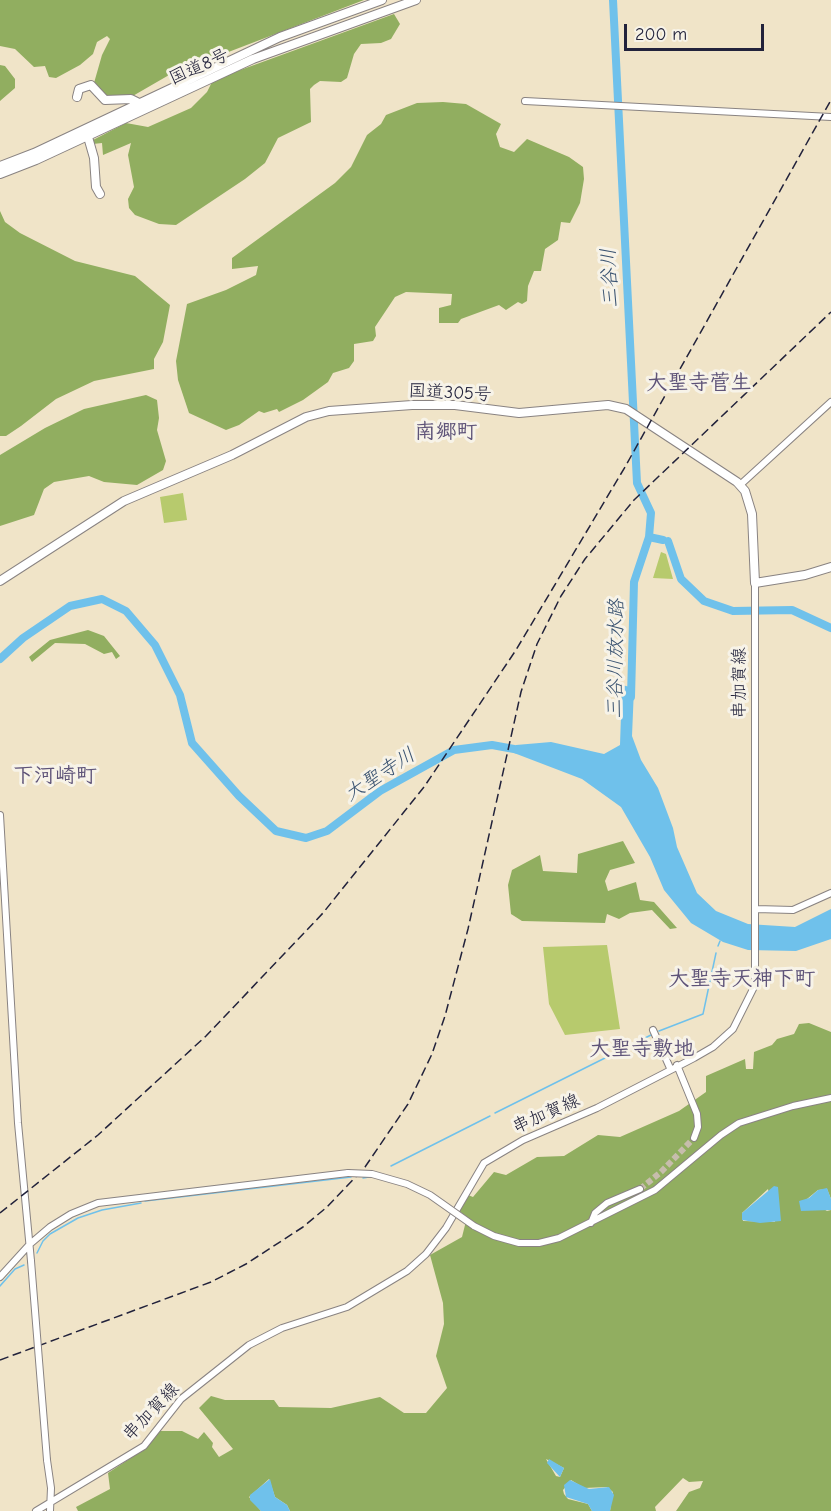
<!DOCTYPE html>
<html>
<head>
<meta charset="utf-8">
<style>
  body { margin:0 }
  #map { position:relative; width:831px; height:1511px; overflow:hidden; background:#f0e4c8; font-family:"Comic Neue",sans-serif }
  canvas { display:block }
  .scale { position:absolute; left:624px; top:24px; width:140px; height:27px; box-sizing:border-box; border:3px solid #22223b; border-top:0; padding-left:8px; font-size:18px; line-height:21px; white-space:nowrap; color:#22223b; -webkit-text-stroke:4px #f7f3e8; paint-order:stroke }
</style>
</head>
<body>
<div id="map">
<canvas width="831" height="1511"></canvas>
<div class="scale">200 m</div>
</div>
<script>
const c = document.querySelector('canvas').getContext('2d');
c.lineJoin = 'round';
function fillPath(path, color) { c.fillStyle = color; c.fill(path, 'evenodd'); }
const poly = rows => new Path2D(rows.map(r => 'M' + r).join(''));
function stroke(path, color, width, dash) { c.strokeStyle = color; c.lineWidth = width; c.lineCap = dash ? 'butt' : 'round'; c.setLineDash(dash || []); c.stroke(path); }
function label(font, color, halo, rows, align = 'center') {
  c.font = font + ' "Comic Neue","Klee One",sans-serif'; c.lineWidth = 6; c.setLineDash([]); c.textBaseline = 'middle'; c.strokeStyle = halo; c.fillStyle = color; for (const [text, x, y, turn = 0] of rows) {
    c.save(); c.translate(x, y); c.rotate((+turn || 0) * Math.PI / 180); c.textAlign = isNaN(turn) ? turn : align; if (halo) c.strokeText(text, 0, 0); c.fillText(text, 0, 0); c.restore();
  }
}
fillPath(poly([
  [183,493,187,520,164,523,160,497],
  [661,552,666,554,673,579,653,578],
  [607,945,620,1029,565,1035,549,1004,543,947]
]), '#b7ca6d');
fillPath(poly([
  [0,0,364,0,205,61,195,60,131,97,110,99,94,83,102,55,110,39,107,36,97,42,93,54,80,65,56,78,49,77,45,66,34,67,15,49,0,46],
  [394,14,400,24,391,39,381,43,361,44,354,54,347,78,341,82,320,81,314,85,310,89,311,122,278,138,265,163,245,179,176,225,159,224,135,215,129,208,128,199,134,187,128,155,131,143,103,155,102,143,93,144,93,140,126,123,148,127,191,108,207,92,213,80],
  [0,65,5,66,15,79,15,88,0,101],
  [443,102,466,104,501,124,496,134,500,147,514,152,527,139,569,157,583,167,584,179,580,203,570,223,561,222,558,240,545,249,541,271,534,271,528,286,527,301,522,304,518,302,506,310,499,305,461,319,458,323,439,323,439,308,451,305,452,294,406,292,395,297,375,327,376,336,373,341,354,344,354,361,349,368,333,373,328,382,303,400,279,412,277,409,264,413,259,411,239,425,226,430,189,413,178,380,176,361,187,304,226,290,256,275,258,266,232,269,232,258,335,183,351,167,367,135,381,124,386,115,417,103],
  [0,211,5,222,20,233,75,261,135,276,170,305,163,342,154,359,154,369,94,381,56,399,21,426,6,436,0,436],
  [146,395,157,400,159,418,157,430,166,461,163,470,137,485,104,482,89,476,54,482,44,489,34,515,0,526,0,455,45,428,84,409],
  [88,630,104,636,120,656,116,659,112,652,104,654,85,644,55,643,32,662,29,657,50,640],
  [623,841,635,863,610,870,605,881,608,891,636,882,640,900,654,902,677,928,670,929,652,910,630,913,619,919,607,914,605,923,522,921,511,914,508,885,512,870,540,855,543,871,577,873,578,854],
  [809,1023,831,1032,831,1199,827,1189,818,1190,807,1199,827,1211,831,1210,831,1511,676,1511,689,1492,700,1488,703,1481,689,1482,683,1478,655,1507,656,1511,610,1511,613,1492,607,1487,584,1488,571,1480,563,1490,564,1494,568,1499,588,1504,592,1511,290,1511,287,1505,275,1497,269,1479,249,1497,261,1511,78,1511,76,1507,110,1489,108,1473,146,1448,160,1431,182,1431,198,1439,204,1432,213,1443,212,1447,219,1457,233,1449,199,1408,211,1396,225,1400,274,1400,279,1407,331,1408,380,1397,404,1413,426,1413,447,1388,436,1356,444,1324,443,1303,430,1255,462,1237,467,1217,459,1211,468,1195,473,1197,494,1172,506,1175,537,1157,564,1156,598,1135,620,1137,679,1111,706,1092,706,1076,745,1059,746,1069,753,1069,754,1052,772,1045,777,1039,794,1034,799,1024],
  [768,1189,775,1222,743,1221,742,1213],
  [546,1459,564,1468,560,1477,556,1476]
]), '#91ae60');
fillPath(poly([
  [622,685,634,688,632,736,641,760,658,788,673,828,677,847,697,893,716,911,748,924,795,927,831,909,831,939,796,951,748,950,723,942,691,923,664,890,650,857,621,807,582,779,514,753,516,745,551,742,604,754,620,745],
  [774,1186,778,1187,781,1221,760,1223,742,1220,742,1213],
  [827,1188,831,1199,831,1210,801,1211,799,1201,809,1198,818,1190],
  [549,1459,564,1468,560,1477,547,1463],
  [270,1479,275,1497,287,1505,290,1511,261,1511,250,1500,250,1495],
  [570,1480,589,1489,609,1487,614,1495,610,1511,592,1511,588,1504,566,1497,564,1485]
]), '#6fc1eb');
stroke(poly([
  [718,946,720,941],
  [659,1031,703,1014,716,953],
  [495,1113,651,1035],
  [391,1166,490,1116],
  [363,1178,369,1177],
  [145,1201,351,1177],
  [37,1253,43,1241,50,1234,78,1218,102,1210,141,1203],
  [0,1286,15,1269,24,1265]
]), '#6fc1eb', 1.5);
stroke(poly([
  [613,0,637,483,651,513,649,537,634,582,631,697],
  [649,537,663,540],
  [668,541,681,579,704,601,733,611,792,610,831,628],
  [0,659,23,638,70,606,102,599,126,611,155,645,180,695,192,743,239,796,276,831,306,838,327,831,380,791,454,750,492,745,525,751]
]), '#6fc1eb', 8);
stroke(poly([
  [640,1189,661,1172,694,1138]
]), '#c7bdac', 6, [6, 3]);
const secondary = poly([
  [525,101,831,117],
  [740,485,831,402],
  [0,815,18,1123,31,1261],
  [756,909,793,910,831,893],
  [653,1030,670,1068],
  [677,1065,697,1114,698,1127,694,1138],
  [591,1223,595,1213,607,1203,640,1189],
  [474,1226,494,1236,519,1243,539,1243,559,1238,655,1190,721,1135,739,1123,793,1106,831,1098],
  [0,1277,30,1244,50,1227,71,1214,98,1203,348,1173],
  [47,1460,51,1488,50,1511],
  [36,1511,144,1446,181,1399,249,1345,282,1328,347,1307,407,1271,426,1254,446,1228,484,1163,523,1140,597,1108,694,1058,713,1047,733,1029,755,985,755,583]
]);
const highway = poly([
  [77,97,79,89,91,85,105,100,131,99,139,103],
  [88,137,94,158,96,187,100,194],
  [0,166,34,153,280,37,382,0],
  [0,174,36,160,253,59,416,0],
  [0,581,124,501,232,455,306,417,329,411,412,405,455,405,519,413,608,405,626,409,737,482,745,491,752,514,755,583,805,575,831,567]
]);
stroke(secondary, '#898382', 8);
stroke(highway, '#898382', 10);
stroke(secondary, '#fff', 6);
stroke(highway, '#fff', 8);
stroke(poly([
  [0,1213,98,1135,206,1036,323,913,424,787,516,650,625,467,831,100],
  [0,1360,211,1282,246,1264,303,1227,327,1207,365,1167,408,1104,432,1054,445,1016,468,929,521,692,537,644,561,596,585,559,634,500,831,312]
]), '#22223b', 1.5, [9, 4.5]);
const secondaryBridge = poly([
  [348,1173,372,1174,407,1184,430,1195,474,1226],
  [31,1261,47,1460]
]);
stroke(secondaryBridge, '#898382', 8, []);
stroke(secondaryBridge, '#fff', 6);
label('18px', '#22223b', '#f7f3e8', [
  ["国道8号",199,67,-24],
  ["国道305号",450,393,3],
  ["串加賀線",740,683,-90],
  ["串加賀線",546,1114,-24],
  ["串加賀線",151,1412,-46]
]);
label('italic 20px', '#395270', '#f7f3e8', [
  ["三谷川",610,278,-93],
  ["三谷川放水路",616,659,-89],
  ["大聖寺川",380,775,-33]
]);
label('bold 21px', '#5e5378', '#f7f3e8', [
  ["大聖寺菅生",699,383],
  ["南郷町",446,432],
  ["下河崎町",55,776],
  ["大聖寺天神下町",742,979],
  ["大聖寺敷地",642,1049]
]);
</script>
</body>
</html>
